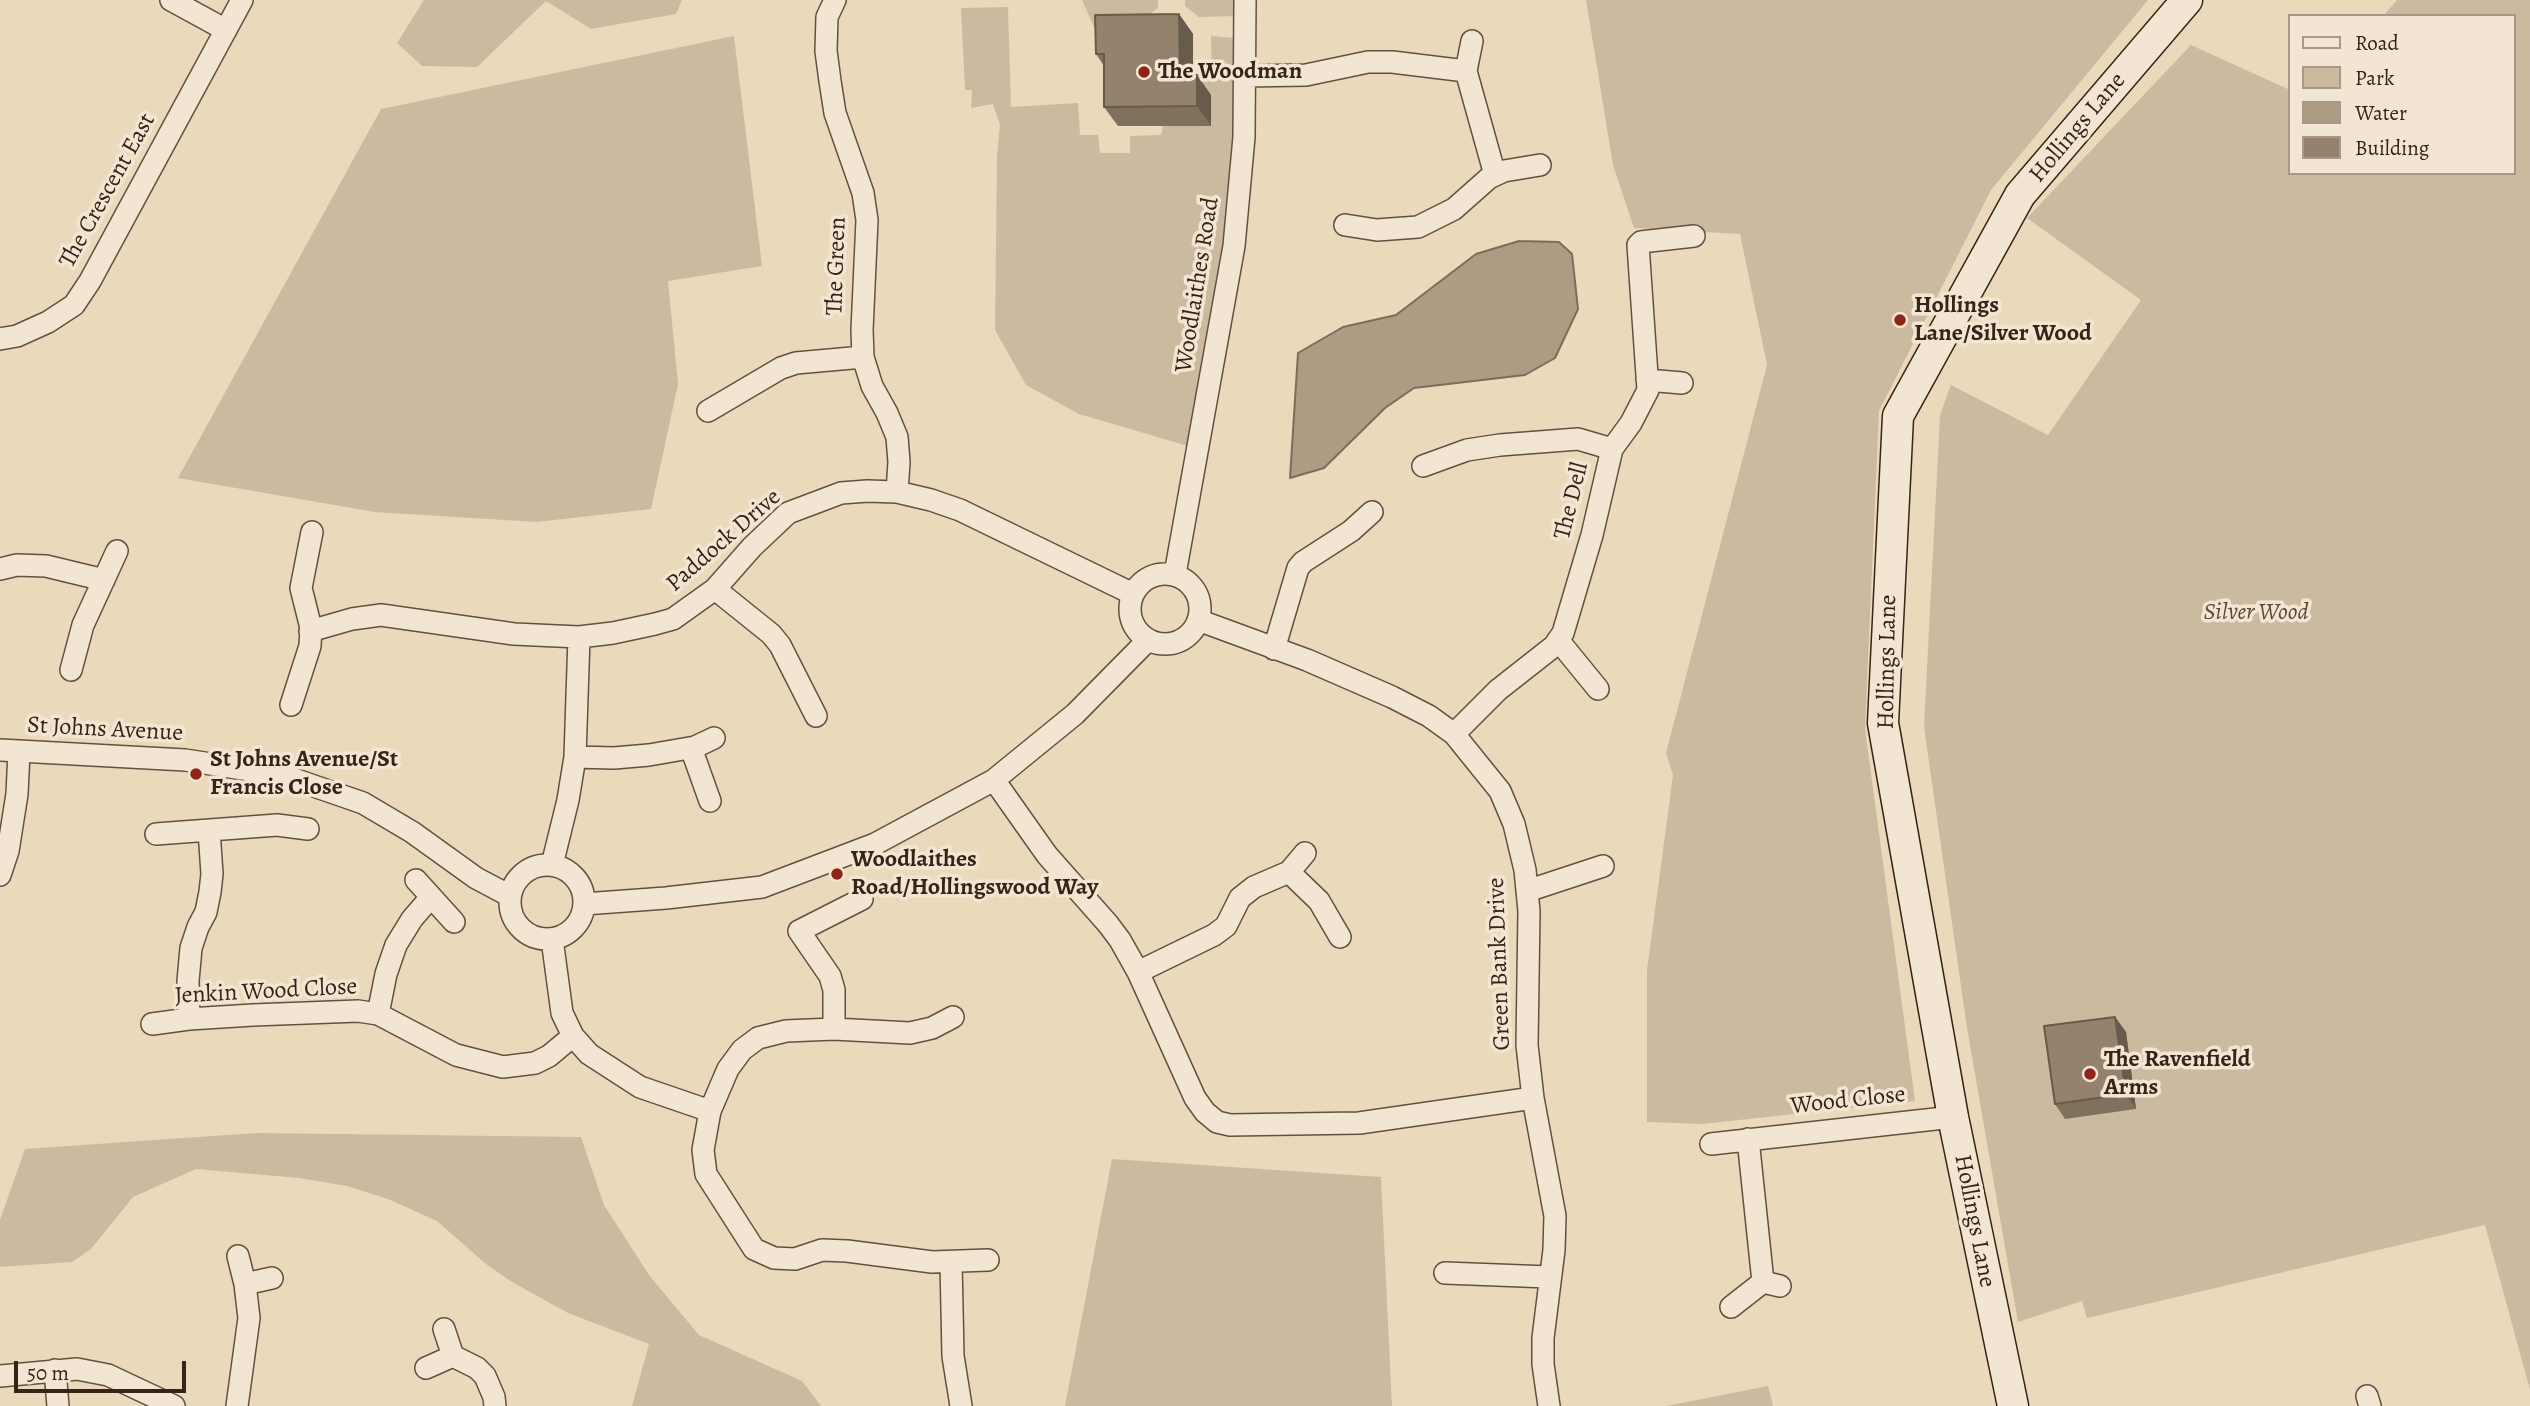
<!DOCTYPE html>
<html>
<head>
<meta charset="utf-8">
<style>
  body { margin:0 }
  #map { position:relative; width:2530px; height:1406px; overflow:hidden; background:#ebd9bc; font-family:Alegreya,serif }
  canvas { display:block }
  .legend { position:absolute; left:2288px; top:14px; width:228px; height:161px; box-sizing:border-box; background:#f2e6d3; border:2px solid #a79888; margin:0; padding:9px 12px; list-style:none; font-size:21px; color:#372318 }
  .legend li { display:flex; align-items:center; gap:14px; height:35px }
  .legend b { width:35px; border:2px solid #a79888 }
  .scale { position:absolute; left:14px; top:1361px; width:172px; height:32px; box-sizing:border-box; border:4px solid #372318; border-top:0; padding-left:9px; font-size:21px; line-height:24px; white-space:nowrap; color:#372318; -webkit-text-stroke:5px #f2e6d3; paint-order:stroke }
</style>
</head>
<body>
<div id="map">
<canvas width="2530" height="1406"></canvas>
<ul class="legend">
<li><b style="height:9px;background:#f2e6d3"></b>Road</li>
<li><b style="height:19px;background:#ccbaa0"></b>Park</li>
<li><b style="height:19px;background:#ae9b84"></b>Water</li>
<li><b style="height:19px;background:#95826d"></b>Building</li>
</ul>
<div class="scale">50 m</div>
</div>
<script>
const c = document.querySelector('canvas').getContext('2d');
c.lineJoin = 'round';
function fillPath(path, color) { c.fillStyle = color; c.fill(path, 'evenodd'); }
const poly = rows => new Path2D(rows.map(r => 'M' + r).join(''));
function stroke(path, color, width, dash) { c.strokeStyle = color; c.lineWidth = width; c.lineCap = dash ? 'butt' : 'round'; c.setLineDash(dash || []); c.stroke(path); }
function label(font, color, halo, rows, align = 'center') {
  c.font = font + ' Alegreya,serif'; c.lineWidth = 7; c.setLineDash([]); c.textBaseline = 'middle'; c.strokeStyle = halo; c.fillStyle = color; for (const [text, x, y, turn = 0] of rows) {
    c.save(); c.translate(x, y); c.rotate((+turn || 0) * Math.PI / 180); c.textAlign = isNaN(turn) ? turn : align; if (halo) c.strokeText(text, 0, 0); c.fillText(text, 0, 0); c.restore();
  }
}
fillPath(poly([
  [424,0,682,0,676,14,591,29,546,1,477,67,422,66,397,43],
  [1082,0,1158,0,1158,8,1134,25,1094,27],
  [1185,0,1245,0,1239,16,1199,17,1185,6],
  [1586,0,2148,0,1991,190,1879,411,1865,729,1915,1101,1702,1124,1647,1122,1647,970,1673,775,1666,753,1767,365,1740,234,1634,228,1613,165],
  [2397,0,2530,0,2530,1390,2485,1225,2087,1318,2082,1301,2018,1322,1967,1028,1924,727,1940,415,1951,385,2048,435,2141,300,2027,218,2191,45,2290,90,2290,173,2514,173,2514,16,2383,16],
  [1008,7,1011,107,1078,103,1080,135,1098,135,1100,153,1130,153,1130,136,1161,135,1163,126,1211,126,1193,95,1193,74,1212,74,1211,36,1245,39,1244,137,1188,446,1079,414,1026,385,995,330,997,155,1000,125,993,104,971,108,972,90,965,90,961,8],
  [734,36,762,266,668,281,678,384,651,509,537,522,375,512,178,478,381,109],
  [256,1133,581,1137,604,1205,649,1275,699,1335,802,1381,821,1406,632,1406,649,1344,568,1313,512,1282,486,1264,437,1221,388,1199,347,1186,299,1178,196,1169,133,1197,91,1249,72,1262,0,1267,0,1220,25,1149],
  [1112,1159,1381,1177,1392,1406,1065,1406],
  [1768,1386,1773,1406,1666,1406]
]), '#ccbaa0');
const water = poly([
  [1519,241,1559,242,1572,254,1578,309,1555,358,1525,375,1414,388,1385,408,1324,468,1290,478,1298,353,1343,327,1396,315,1476,254,1519,241]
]);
fillPath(water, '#ae9b84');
stroke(water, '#7e6b59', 2);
const street = poly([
  [171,0,226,30],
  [835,0,827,17,826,51,830,81,835,113,863,193,867,220,862,330,863,357,872,386,887,413,897,437,899,462,897,492],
  [1472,41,1466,71,1495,175],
  [1245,76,1306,75,1368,62,1392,62,1466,71],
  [1345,225,1377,230,1418,227,1454,209,1489,178,1504,171,1540,165],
  [0,339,17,336,48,322,74,305,90,281,242,0],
  [1647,380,1682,383],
  [708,411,781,368,796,363,863,357],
  [1423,466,1467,450,1500,445,1578,439,1612,449],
  [0,569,17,565,46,566,104,580],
  '1130 609a35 35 0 1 1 70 0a35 35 0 1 1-70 0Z',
  [1175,574,1234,246,1244,137,1245,0],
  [715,589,771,634,780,645,816,716],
  [1198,620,1307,660,1392,697,1429,716,1454,734,1500,791,1514,824,1525,870,1529,911,1527,1045,1533,1098,1555,1216,1554,1250,1543,1338,1543,1364,1549,1406],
  [310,631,352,619,381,615,514,634,579,637,613,633,655,624,673,619,715,589,752,547,788,513,841,493,867,491,897,492,931,500,960,510,1133,594],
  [1558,640,1598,689],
  [1274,649,1298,568,1303,562,1351,531,1372,512],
  [71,670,83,625,117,551],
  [291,705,310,646,311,628,301,588,312,532],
  [1454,734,1498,690,1554,646,1563,633,1592,535,1612,449,1631,423,1648,390,1638,245,1641,242,1694,236],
  [691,748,710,801],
  [0,750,185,760,282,775,363,803,412,832,476,878,510,896],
  [575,757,614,758,649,755,695,747,714,738],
  [994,780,1047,855,1108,924,1120,940,1138,972,1195,1098,1205,1112,1217,1122,1230,1125,1359,1123,1533,1098],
  [156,834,277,825,308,829],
  [552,865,568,800,575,757,579,637],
  '510 902a37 37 0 1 1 74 0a37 37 0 1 1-74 0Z',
  [1289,872,1319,901,1340,937],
  [0,875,8,851,17,794,19,752],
  [416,880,454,922],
  [1527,891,1603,866],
  [584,904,666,898,762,887,875,844,994,780,1075,714,1148,640],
  [552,939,562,1013,573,1036,589,1054,640,1087,710,1111],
  [1138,972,1214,935,1226,926,1240,898,1254,887,1289,872,1305,853],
  [378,1014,386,974,396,945,412,919,431,897],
  [953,1017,932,1028,910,1033,834,1029,786,1031,758,1038,742,1050,728,1069,710,1111,703,1150,706,1174,754,1249,774,1258,795,1259,822,1250,847,1251,932,1262,988,1260],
  [189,1019,188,981,191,948,198,927,206,912,210,892,212,874,209,830],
  [152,1024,189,1019,253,1015,358,1011,378,1014,456,1055,503,1067,535,1063,549,1056,573,1036],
  [834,1029,834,990,830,976,799,931,862,899],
  [1748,1139,1763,1282],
  [1711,1144,1953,1117],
  [951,1262,953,1356,961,1406],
  [1445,1273,1549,1277],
  [245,1284,272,1278],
  [1731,1307,1763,1282,1780,1286],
  [453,1356,477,1368,485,1376,494,1397,495,1406],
  [426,1368,453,1356,444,1329],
  [55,1370,58,1406],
  [0,1376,77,1369,108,1375,174,1406],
  [2367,1396,2370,1406],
  [237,1406,249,1318,245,1284,238,1256]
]);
const secondary = poly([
  [2013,1406,1953,1117,1883,723,1898,416,2020,195,2187,0]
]);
stroke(street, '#645041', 24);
stroke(secondary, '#372318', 33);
stroke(street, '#f2e6d3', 21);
stroke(secondary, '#f2e6d3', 30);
fillPath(poly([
  [1179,14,1193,34,1193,75,1197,75,1211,95,1211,126,1118,126,1104,107,1104,66,1096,54],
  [2115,1017,2126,1032,2136,1109,2065,1119,2055,1104]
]), '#80705e');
fillPath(poly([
  [1179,14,1193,34,1193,95,1180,75],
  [1197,75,1211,95,1211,126,1197,106],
  [2115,1017,2126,1032,2136,1109,2126,1094]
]), '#685b4c');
const building = poly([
  [1179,14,1180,75,1197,75,1197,106,1104,107,1104,54,1096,54,1095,15,1179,14],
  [2115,1017,2126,1094,2055,1104,2044,1026,2115,1017]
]);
fillPath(building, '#95826d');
stroke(building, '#685b4c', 2);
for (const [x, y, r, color] of [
  [1144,72,7,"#8f2418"],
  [1900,320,7,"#8f2418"],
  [196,774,7,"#8f2418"],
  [837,874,7,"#8f2418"],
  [2090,1074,7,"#8f2418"]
]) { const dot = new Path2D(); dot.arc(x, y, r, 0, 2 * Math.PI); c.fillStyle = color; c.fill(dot); stroke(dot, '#f2e6d3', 2.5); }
label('bold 24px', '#372318', '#f2e6d3', [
  ["The Woodman",1158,72],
  ["Hollings",1914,306],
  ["Lane/Silver Wood",1914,334],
  ["St Johns Avenue/St",210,760],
  ["Francis Close",210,788],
  ["Woodlaithes",851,860],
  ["Road/Hollingswood Way",851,888],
  ["The Ravenfield",2104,1060],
  ["Arms",2104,1088]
], 'left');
label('24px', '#372318', '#f2e6d3', [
  ["Hollings Lane",2078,128,-50],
  ["The Crescent East",108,191,-61],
  ["The Green",837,266,-88],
  ["Woodlaithes Road",1198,285,-81],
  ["The Dell",1572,501,-76],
  ["Paddock Drive",724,541,-41],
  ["Hollings Lane",1888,662,-89],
  ["St Johns Avenue",105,730,3],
  ["Green Bank Drive",1500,964,-92],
  ["Jenkin Wood Close",266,992,-3],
  ["Wood Close",1848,1101,-6],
  ["Hollings Lane",1974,1221,79]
]);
label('italic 24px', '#5c493a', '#f2e6d3', [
  ["Silver Wood",2256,613]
]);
</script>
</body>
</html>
